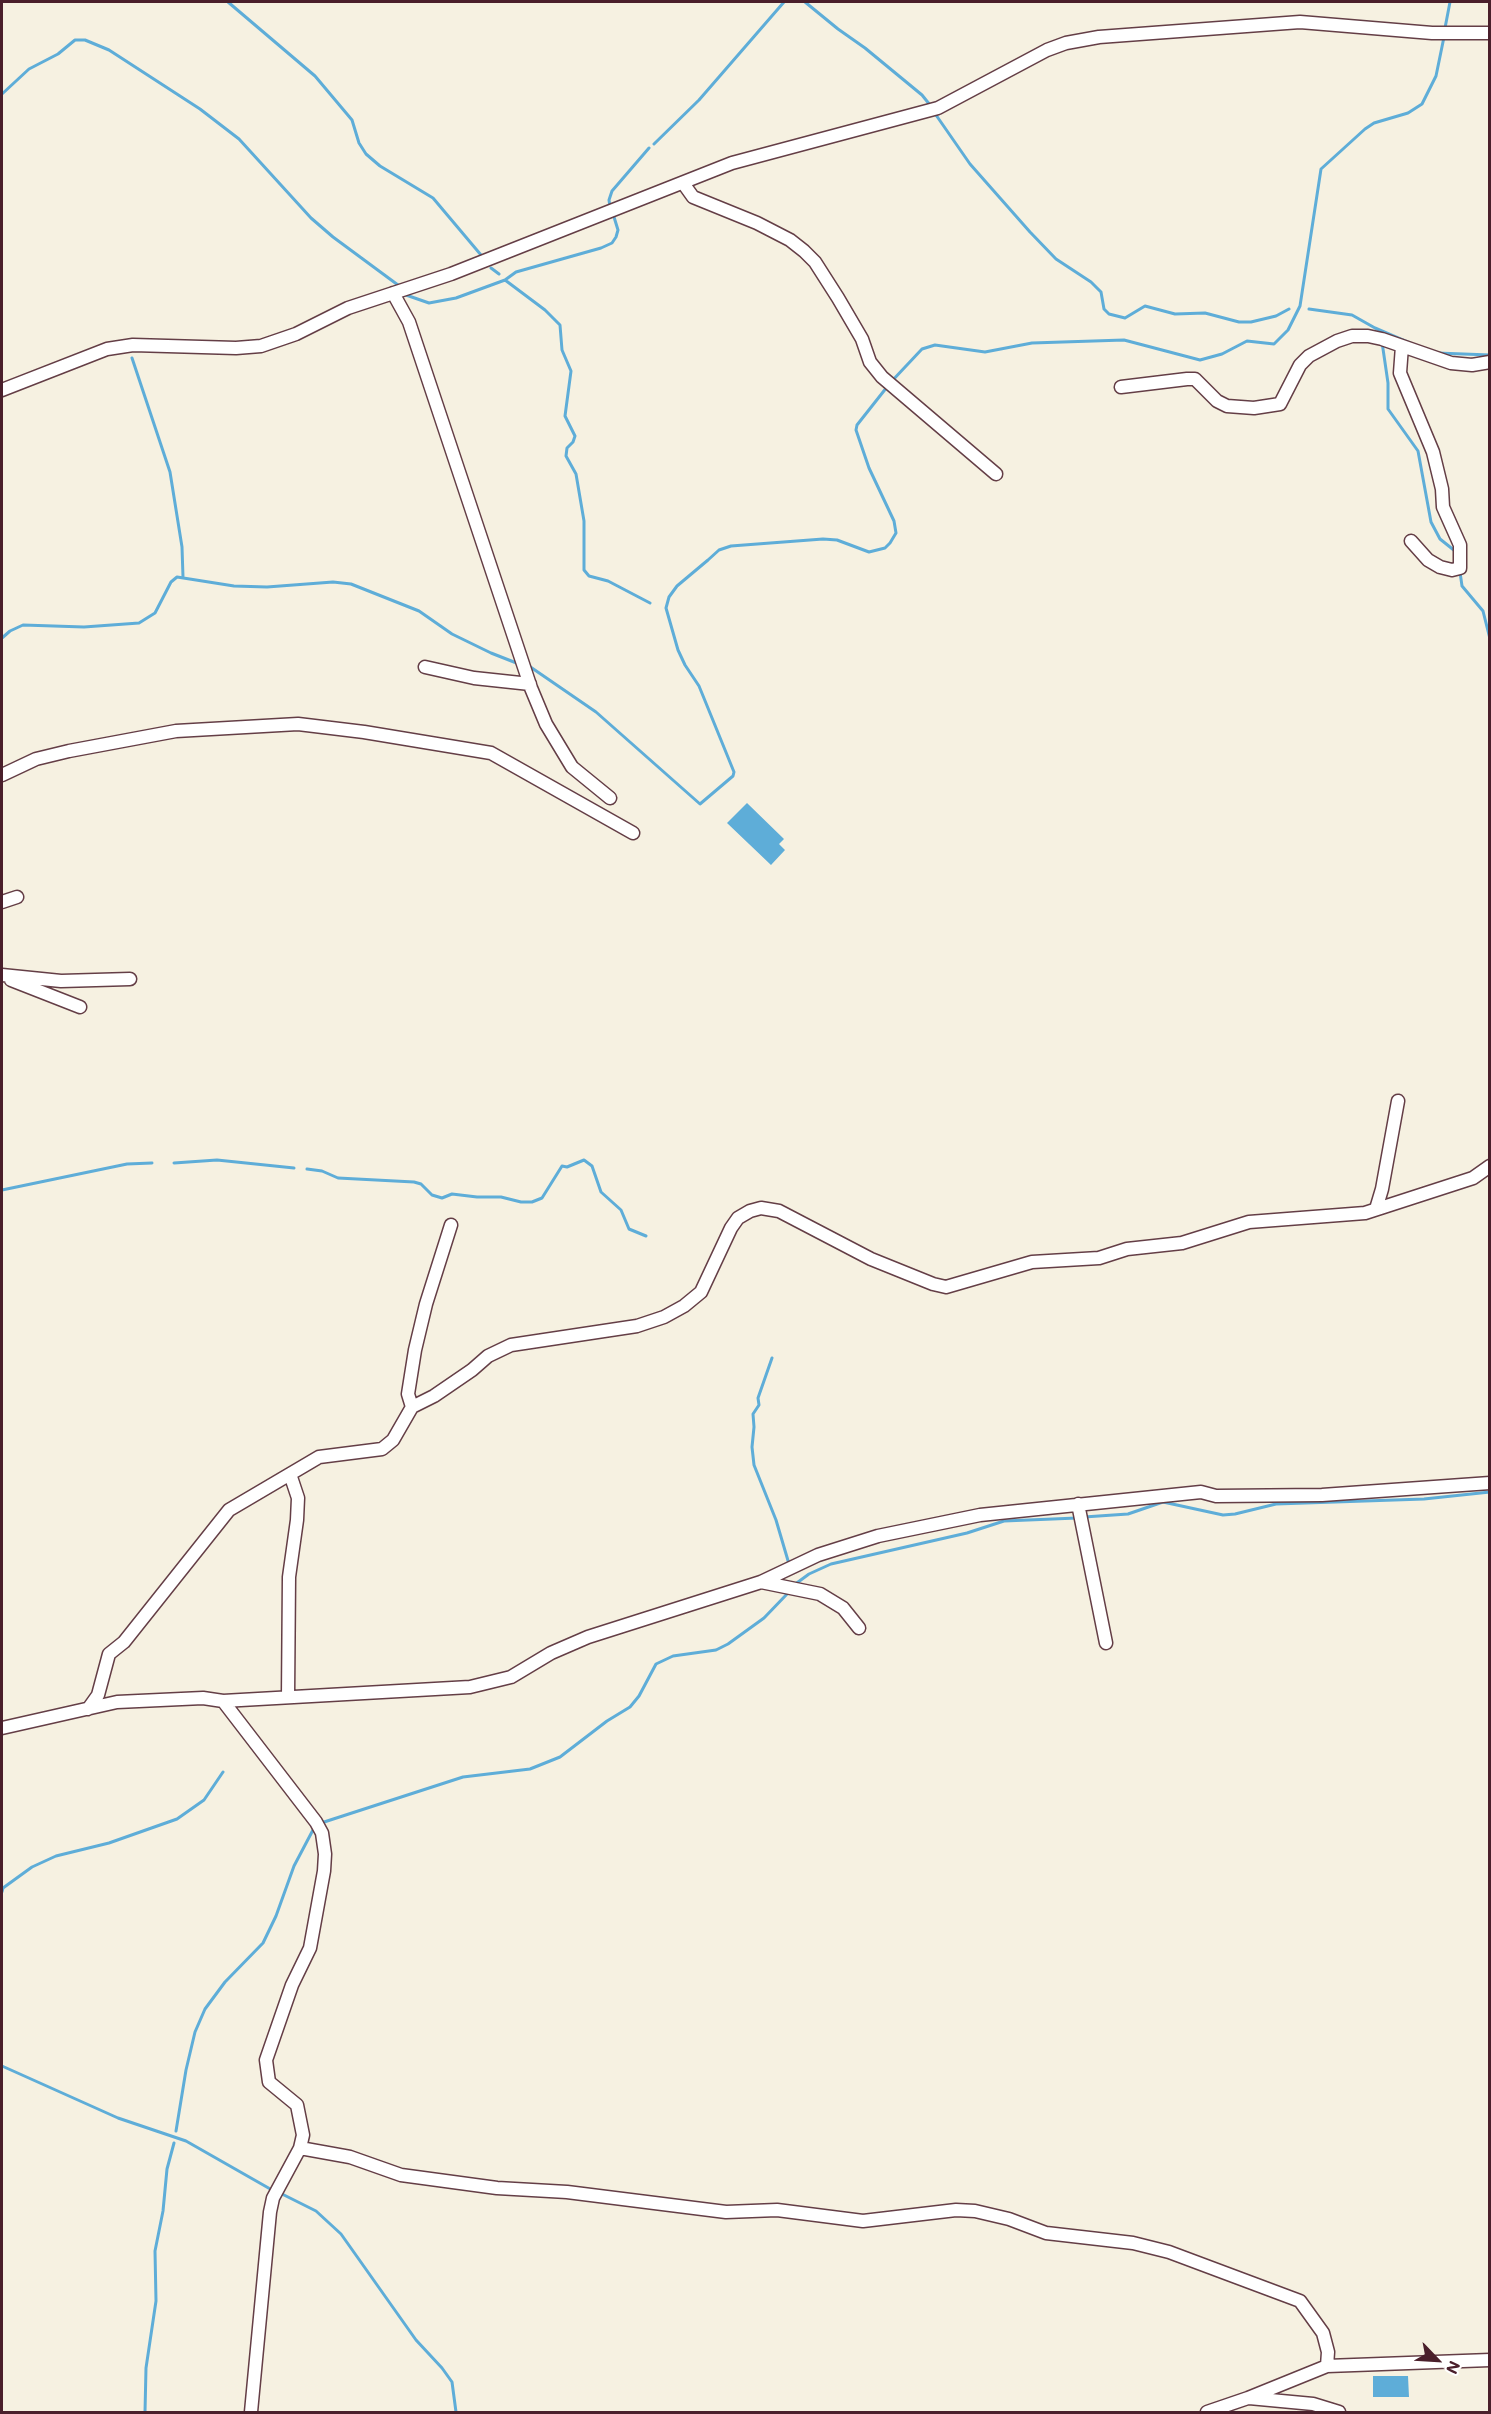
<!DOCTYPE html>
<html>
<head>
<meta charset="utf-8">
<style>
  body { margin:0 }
  #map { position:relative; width:1491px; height:2414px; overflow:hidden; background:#f6f1e1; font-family:Mali,sans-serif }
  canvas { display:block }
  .frame { position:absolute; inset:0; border:3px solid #4a1f2b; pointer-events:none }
  .north { position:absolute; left:1407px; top:2330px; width:60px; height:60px; -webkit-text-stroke:4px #fff; paint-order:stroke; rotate:115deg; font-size:16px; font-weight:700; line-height:24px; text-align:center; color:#4a1f2b }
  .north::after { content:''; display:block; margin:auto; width:21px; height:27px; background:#4a1f2b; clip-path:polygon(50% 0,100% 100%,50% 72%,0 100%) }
</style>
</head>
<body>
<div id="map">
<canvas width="1491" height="2414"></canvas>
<div class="frame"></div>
<div class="north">N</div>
</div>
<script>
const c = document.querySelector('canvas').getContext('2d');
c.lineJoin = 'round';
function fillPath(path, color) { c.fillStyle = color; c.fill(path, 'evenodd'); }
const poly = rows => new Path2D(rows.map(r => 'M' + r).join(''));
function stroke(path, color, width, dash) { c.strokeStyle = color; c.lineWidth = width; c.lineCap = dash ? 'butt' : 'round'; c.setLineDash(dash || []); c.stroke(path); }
fillPath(poly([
  [747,803,784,839,779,844,785,850,771,865,727,823],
  [1373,2376,1408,2376,1409,2397,1373,2397]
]), '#5eadd8');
stroke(poly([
  [228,2,315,76,352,120,359,143,366,154,380,166,433,198,481,255],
  [805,2,838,29,865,48,922,95,930,105],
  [1445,28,1450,2],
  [2,94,29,69,58,54,75,40,85,40,109,50,200,109,239,139,311,218,333,237,398,285],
  [936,115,970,164,1030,232,1056,259,1091,282,1101,292,1104,309,1109,314,1125,318,1145,306,1175,314,1205,313,1239,322,1251,322,1276,316,1289,309],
  [654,144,699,100,784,2],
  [610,207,609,200,612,191,649,148],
  [491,268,499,274],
  [505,280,545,310,560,325,562,350,571,371,565,416,575,436,573,442,567,448,566,456,576,474,584,521,584,570,589,576,608,581,650,603],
  [406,295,429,303,456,298,505,280,516,272,601,248,612,243,616,237,618,230,614,217],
  [1309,309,1352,315,1375,328,1412,344],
  [1382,342,1388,383,1388,409,1418,451,1431,522,1440,539,1455,551],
  [1437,353,1490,355],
  [132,358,170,472,182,547,183,577],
  [891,382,922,349,935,345,985,352,1032,343,1124,340,1200,360,1222,354,1247,341,1274,344,1288,330,1300,306,1321,169,1365,129,1374,123,1408,113,1422,104,1436,76,1444,37],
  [1460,572,1462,586,1483,611,1490,639],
  [2,638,10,631,23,625,84,627,139,623,155,613,171,582,177,577,234,586,267,587,333,582,351,584,419,611,452,634,491,653,519,664],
  [529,666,596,712,700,804,733,776,734,772,699,686,685,665,678,650,666,608,669,597,677,586,708,560,719,550,731,546,823,539,837,540,869,552,885,548,890,543,896,533,894,521,869,468,856,430,857,425,887,387],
  [174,1163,217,1160,294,1168],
  [307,1169,322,1171,338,1178,414,1182,421,1184,432,1195,442,1198,452,1194,477,1197,501,1197,521,1202,532,1202,542,1198,562,1166,567,1167,584,1160,592,1166,601,1192,621,1210,629,1229,646,1236],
  [2,1190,127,1164,152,1163],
  [772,1358,758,1398,759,1405,753,1414,754,1427,752,1447,754,1465,776,1520,789,1564],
  [1084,1517,1128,1514,1163,1502,1223,1515,1235,1514,1276,1504,1424,1499,1490,1492],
  [794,1585,809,1574,831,1564,967,1533,1004,1521,1077,1518],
  [321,1823,463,1777,530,1769,560,1757,607,1721,630,1707,639,1696,656,1664,673,1656,716,1650,728,1644,764,1618,788,1593],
  [2,1892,3,1888,32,1867,56,1856,109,1843,177,1819,204,1800,223,1772],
  [2,2066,118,2118,186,2141,272,2190],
  [176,2131,186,2070,195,2032,205,2009,225,1982,263,1943,276,1916,294,1866,314,1828],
  [280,2193,316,2211,341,2234,416,2340,442,2368,452,2382,456,2412],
  [145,2412,146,2368,156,2301,155,2251,163,2211,167,2169,174,2143]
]), '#5eadd8', 3);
const street = poly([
  [683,183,693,197,757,223,790,240,804,251,815,262,838,298,862,339,870,362,882,377,996,474],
  [393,293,409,322,531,688,546,724,572,767,610,798],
  [1402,346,1400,373,1433,452,1442,489,1443,507,1460,545,1460,568,1452,570,1440,567,1428,560,1411,541],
  [1121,387,1187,379,1195,379,1217,401,1227,406,1254,408,1280,404,1300,365,1309,356,1337,341,1352,336,1368,336,1382,339,1451,363,1472,365,1490,362],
  [2,390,107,349,133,345,236,348,261,346,296,334,348,308,451,274,732,163,938,108,1047,50,1066,43,1099,37,1300,22,1432,33,1490,33],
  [425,667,474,678,530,684],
  [2,775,36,759,69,751,176,731,298,724,364,732,491,753,633,833],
  [2,902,17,897],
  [2,975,61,981,130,979],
  [11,980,80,1007],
  [1376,1209,1382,1189,1398,1101],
  [412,1407,408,1394,415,1350,426,1304,451,1225],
  [1078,1504,1106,1643],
  [761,1582,820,1594,843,1608,859,1628],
  [288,1697,289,1577,297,1520,298,1498,290,1474],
  [223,1701,316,1822,322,1833,325,1854,324,1871,310,1948,292,1985,266,2060,269,2082,297,2105,303,2135,300,2148,273,2198,270,2212,251,2412],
  [88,1709,98,1695,109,1654,124,1642,229,1510,319,1457,382,1449,393,1440,412,1407,434,1396,472,1370,488,1356,511,1345,637,1326,664,1317,684,1306,701,1292,731,1228,738,1218,750,1211,761,1208,779,1211,871,1259,933,1284,946,1287,1032,1262,1099,1258,1127,1249,1182,1243,1249,1222,1365,1213,1473,1178,1490,1166],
  [2,1728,117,1702,203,1698,223,1701,470,1687,511,1677,551,1653,588,1637,761,1582,818,1555,878,1536,980,1515,1201,1492,1216,1496,1322,1495,1490,1483],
  [300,2148,350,2157,401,2175,497,2188,567,2192,726,2212,777,2210,863,2221,956,2210,975,2211,1009,2219,1046,2233,1133,2243,1169,2252,1300,2301,1323,2333,1328,2352,1327,2366],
  [1249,2398,1313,2404,1339,2412],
  [1207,2412,1248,2398,1327,2366,1490,2360]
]);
stroke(street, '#643e46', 15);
stroke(street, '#fff', 12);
</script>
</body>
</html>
